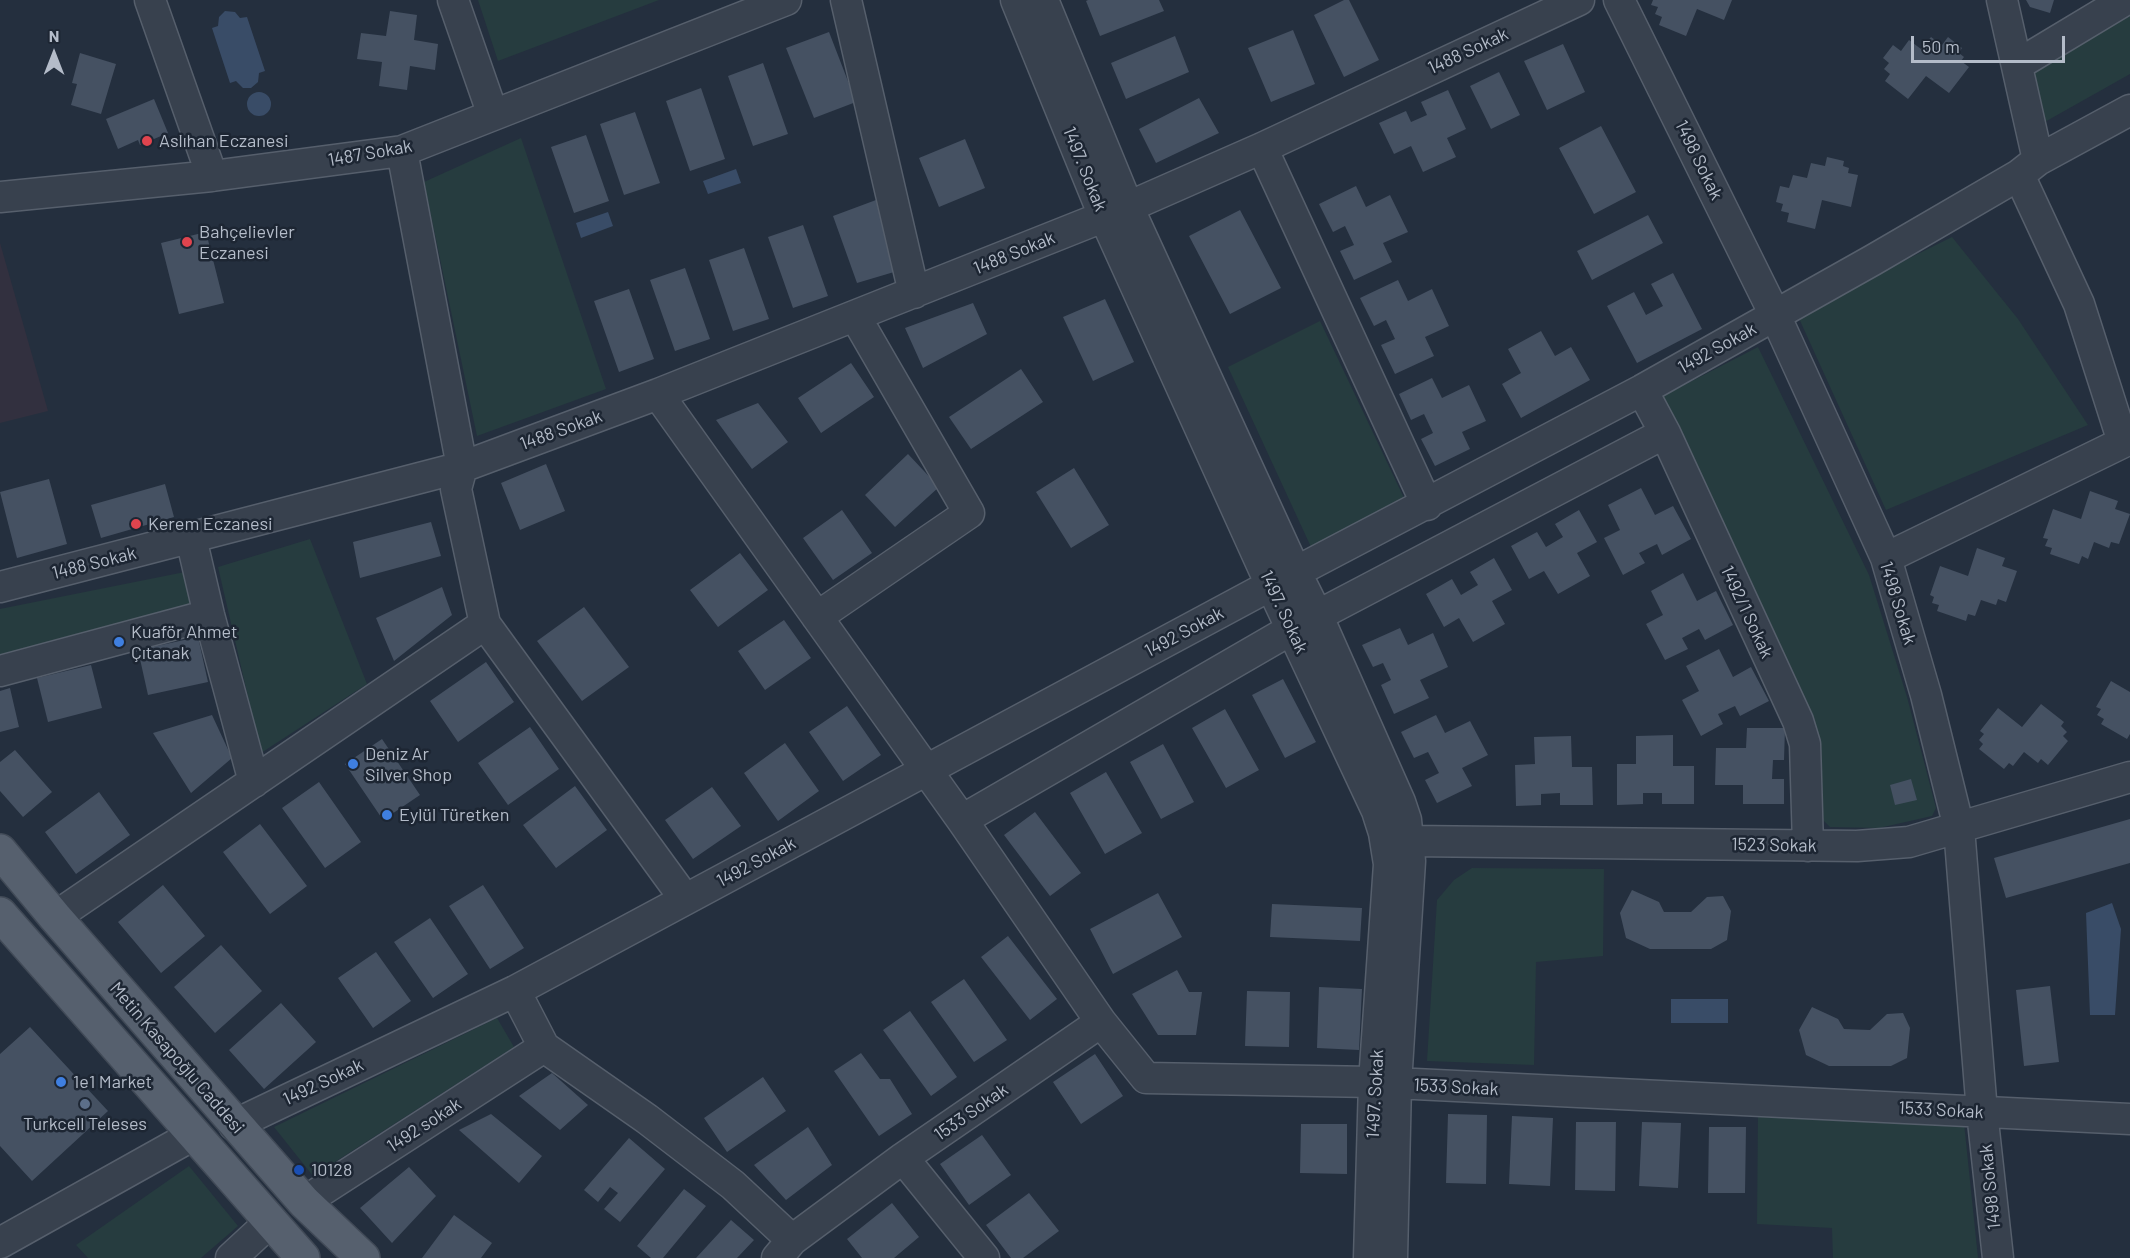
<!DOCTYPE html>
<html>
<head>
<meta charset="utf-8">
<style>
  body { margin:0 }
  #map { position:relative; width:2130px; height:1258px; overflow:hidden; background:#242f3e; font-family:Barlow,sans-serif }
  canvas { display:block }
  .north { position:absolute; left:24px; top:24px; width:60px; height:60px; -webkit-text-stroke:4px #1d2633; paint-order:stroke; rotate:0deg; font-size:16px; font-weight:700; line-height:24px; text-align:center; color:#b4bcc9 }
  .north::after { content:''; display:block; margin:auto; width:21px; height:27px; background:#b4bcc9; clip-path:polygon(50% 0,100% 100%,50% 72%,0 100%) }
  .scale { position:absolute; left:1911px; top:36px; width:154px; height:27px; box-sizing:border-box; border:3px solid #b4bcc9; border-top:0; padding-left:8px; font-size:18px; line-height:21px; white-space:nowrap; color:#b4bcc9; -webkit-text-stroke:4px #1d2633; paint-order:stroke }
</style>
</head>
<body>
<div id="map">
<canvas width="2130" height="1258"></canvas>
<div class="north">N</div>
<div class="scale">50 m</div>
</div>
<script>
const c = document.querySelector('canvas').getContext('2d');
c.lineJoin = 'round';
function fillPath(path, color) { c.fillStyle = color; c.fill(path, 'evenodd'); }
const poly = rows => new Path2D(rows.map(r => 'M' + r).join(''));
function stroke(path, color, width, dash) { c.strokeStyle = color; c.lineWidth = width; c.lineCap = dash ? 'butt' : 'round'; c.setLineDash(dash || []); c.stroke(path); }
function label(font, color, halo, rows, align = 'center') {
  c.font = font + ' Barlow,sans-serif'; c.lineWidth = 5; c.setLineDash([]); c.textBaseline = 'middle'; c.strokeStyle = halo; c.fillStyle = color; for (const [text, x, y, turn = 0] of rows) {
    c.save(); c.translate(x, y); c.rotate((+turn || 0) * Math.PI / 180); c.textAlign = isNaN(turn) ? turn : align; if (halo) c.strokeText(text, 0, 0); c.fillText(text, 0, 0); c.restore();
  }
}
fillPath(poly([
  [0,243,48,411,0,423]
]), '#32303f');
fillPath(poly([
  [478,0,659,0,498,61],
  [2130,16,2130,74,2043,123,2033,71],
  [521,138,606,389,477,436,424,182],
  [1952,237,2018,319,2088,425,1886,510,1797,314],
  [1320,321,1404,498,1311,547,1228,367],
  [1758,347,1869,575,1907,697,1936,808,1932,816,1879,828,1830,827,1820,817,1661,397],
  [310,539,367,684,261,753,218,567],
  [185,572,194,607,0,658,0,609],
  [1472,868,1604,869,1603,956,1536,962,1534,1065,1427,1061,1437,900,1454,880],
  [497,1018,514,1047,313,1176,274,1127],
  [1758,1113,1964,1123,1978,1258,1833,1258,1832,1228,1757,1224],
  [189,1166,238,1226,201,1258,88,1258,76,1245]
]), '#263c3f');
fillPath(poly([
  [225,11,235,12,240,18,247,17,265,71,259,73,258,82,251,88,243,88,236,81,230,83,212,28,218,26,219,17],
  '247 104a12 12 0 1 1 24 0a12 12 0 1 1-24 0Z',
  [736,169,741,183,708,194,703,181],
  [608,212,613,226,581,238,576,223],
  [2112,903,2121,929,2115,1015,2090,1015,2086,913],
  [1671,999,1728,999,1728,1023,1671,1023]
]), '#394c67');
fillPath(poly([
  [1088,0,1159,0,1164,11,1100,36,1086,1],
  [1344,0,1349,0,1379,60,1344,77,1314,15],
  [1653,0,1732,0,1724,20,1697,9,1686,36,1659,25,1662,17,1655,14,1658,7,1651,5],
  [2026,0,2054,0,2050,13,2030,7],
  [390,11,417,15,414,40,438,44,435,70,410,66,407,90,379,86,382,62,357,59,361,33,386,36],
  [1293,30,1315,84,1271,102,1248,48],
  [829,32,856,102,814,118,786,48],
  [1175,36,1189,72,1126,99,1111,63],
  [1931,37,1942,45,1948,37,1962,48,1959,53,1964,57,1961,61,1969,67,1949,93,1926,76,1908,99,1885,81,1890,74,1884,69,1889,63,1883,58,1893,45,1901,51,1909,40,1921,49],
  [1563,44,1585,92,1547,110,1524,61],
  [80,53,116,64,101,114,71,105,77,84,72,83],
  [763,63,788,134,753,146,728,76],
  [1499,72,1520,115,1491,129,1470,86],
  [701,88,725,159,690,171,666,101],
  [1448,90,1466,129,1447,138,1456,157,1423,172,1411,146,1394,154,1379,123,1406,111,1411,122,1427,115,1421,102],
  [1199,98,1219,133,1156,163,1139,129],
  [154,99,168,133,140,145,138,140,118,149,106,119],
  [635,112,660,183,624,195,600,124],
  [1601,126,1636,192,1594,214,1559,148],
  [586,135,609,201,574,213,551,147],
  [965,139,985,188,939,207,919,158],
  [1827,157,1844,161,1843,166,1849,168,1848,173,1858,175,1851,207,1822,200,1815,229,1787,222,1789,213,1781,211,1783,204,1776,202,1780,186,1789,188,1793,175,1807,178,1811,163,1825,166],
  [1356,186,1366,207,1390,195,1408,232,1383,243,1392,262,1354,280,1340,251,1354,245,1345,226,1333,232,1319,204],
  [876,200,894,272,857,283,833,216],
  [1240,210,1281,288,1230,314,1189,236],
  [1648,215,1663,243,1592,280,1577,251],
  [803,225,828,296,793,308,768,237],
  [206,232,224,303,179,314,161,243],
  [744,248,769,319,733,331,709,260],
  [685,268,710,339,675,351,650,280],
  [1673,273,1702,329,1637,363,1607,306,1634,292,1646,315,1663,306,1651,284],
  [1398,280,1408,301,1432,289,1449,326,1425,337,1434,356,1395,374,1381,345,1395,339,1386,320,1374,326,1360,298],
  [629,289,654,359,619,372,594,301],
  [1105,299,1134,362,1093,381,1063,317],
  [973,303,987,334,923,368,905,328],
  [1541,331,1555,356,1571,347,1590,380,1521,418,1502,384,1521,373,1508,349],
  [851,363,874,397,821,433,798,398],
  [1021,369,1043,402,971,449,949,417],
  [1432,378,1442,398,1469,385,1486,421,1462,432,1470,449,1435,466,1421,439,1433,433,1424,414,1411,420,1399,394],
  [758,403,788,442,752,469,716,420],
  [908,454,939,487,895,527,865,495],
  [546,464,565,511,520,530,501,483],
  [1074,468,1109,525,1071,548,1036,492],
  [49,479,67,544,17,558,0,492],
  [165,484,174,517,101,538,91,505],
  [1641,488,1655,515,1673,506,1691,539,1662,555,1657,544,1639,553,1645,563,1623,575,1604,538,1620,530,1608,505],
  [2090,491,2118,501,2115,509,2130,514,2119,544,2111,542,2109,548,2094,542,2088,559,2082,556,2079,564,2050,554,2052,548,2045,546,2048,539,2043,538,2053,509,2081,519],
  [842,510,872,553,833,580,803,538],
  [1579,510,1597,542,1577,553,1590,576,1558,594,1544,571,1529,579,1511,546,1537,532,1546,547,1563,537,1555,524],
  [431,522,441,556,360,578,353,542],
  [1977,548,2005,558,2002,566,2017,571,2006,602,1998,599,1996,605,1981,600,1975,616,1968,614,1966,621,1937,611,1939,605,1932,603,1934,597,1930,595,1940,566,1968,576],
  [740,553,768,590,718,627,690,590],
  [1494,558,1512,590,1492,601,1505,624,1473,642,1459,618,1444,627,1426,594,1452,579,1461,595,1478,585,1470,572],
  [1683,573,1697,601,1716,591,1733,625,1705,640,1699,629,1682,638,1688,649,1665,660,1646,624,1663,615,1651,591],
  [442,587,452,615,394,661,376,618],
  [584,607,629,667,582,701,537,641],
  [784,620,811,658,765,690,738,651],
  [1400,628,1408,645,1433,633,1448,667,1420,680,1429,698,1394,714,1381,685,1391,680,1383,663,1373,667,1362,645],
  [198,637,208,682,148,695,138,650],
  [1719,649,1733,677,1751,667,1769,701,1740,716,1735,706,1718,714,1723,724,1701,736,1682,700,1699,691,1686,666],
  [486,662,514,702,458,742,430,701],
  [91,665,102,708,48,722,37,678],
  [1283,679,1316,742,1285,758,1252,695],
  [2111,681,2130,692,2130,734,2127,739,2101,724,2104,719,2097,715,2101,709,2096,707],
  [10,688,19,727,0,732,0,691],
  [2041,704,2064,722,2061,726,2067,732,2063,736,2068,741,2048,765,2041,759,2038,763,2024,752,2013,766,2009,763,2004,769,1979,749,1983,744,1979,740,1984,734,1980,731,1998,708,2022,727],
  [847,706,881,755,843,781,809,732],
  [1225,709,1259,770,1226,788,1192,728],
  [212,715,232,758,191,793,153,733],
  [1436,715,1445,733,1470,721,1488,755,1462,768,1472,786,1437,803,1425,780,1439,773,1428,752,1414,758,1401,732],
  [530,727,559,769,508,805,478,763],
  [1747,728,1785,728,1784,760,1773,760,1772,779,1784,779,1784,804,1743,804,1743,785,1715,785,1716,748,1746,748],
  [1673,735,1673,766,1694,766,1694,804,1662,804,1662,793,1643,793,1643,804,1617,805,1617,764,1636,764,1636,736],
  [1571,736,1572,767,1592,767,1593,805,1560,805,1560,793,1541,794,1541,805,1516,806,1515,765,1535,764,1534,737],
  [382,739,420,795,383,820,345,764],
  [785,743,819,791,778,821,744,773],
  [1163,744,1194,802,1161,819,1130,762],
  [15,750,52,792,23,817,0,791,0,762],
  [1106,772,1142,833,1105,854,1070,793],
  [1911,779,1917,800,1895,805,1890,785],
  [319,782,361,842,325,868,282,808],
  [575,786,607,830,556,868,523,825],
  [712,787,741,826,693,859,665,820],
  [99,792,130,835,76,874,45,832],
  [1035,812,1081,873,1050,896,1004,835],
  [2130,819,2130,863,2006,898,1994,858],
  [260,824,307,886,270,914,223,852],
  [163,885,205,936,161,973,118,922],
  [483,885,524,948,490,969,449,906],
  [1632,890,1659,902,1664,912,1691,912,1707,897,1723,896,1731,911,1727,940,1711,949,1650,949,1626,938,1620,913],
  [1158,893,1182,937,1113,974,1090,929],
  [1272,904,1362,908,1360,941,1270,937],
  [430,918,468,974,433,998,394,942],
  [1008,936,1057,999,1030,1020,981,957],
  [221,945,262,991,215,1033,174,987],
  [376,952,411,1001,373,1028,338,978],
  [1177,970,1189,992,1202,992,1196,1035,1158,1035,1132,994],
  [964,979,1007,1040,974,1062,931,1002],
  [2050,986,2059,1062,2024,1066,2016,990],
  [1319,987,1362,989,1359,1050,1317,1048],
  [1247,991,1290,992,1289,1047,1245,1046],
  [281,1003,316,1042,264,1089,229,1050],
  [1812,1007,1838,1019,1844,1029,1870,1030,1887,1014,1903,1013,1910,1028,1907,1058,1891,1066,1829,1066,1806,1055,1799,1030],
  [910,1011,957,1077,931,1096,883,1030],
  [30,1027,108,1111,32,1181,0,1146,0,1054],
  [861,1053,880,1079,890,1079,912,1114,879,1136,834,1071],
  [1095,1054,1123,1096,1081,1124,1053,1082],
  [552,1073,588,1105,560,1130,519,1096],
  [763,1077,786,1111,727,1152,704,1118],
  [491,1114,542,1156,519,1183,459,1130],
  [1448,1114,1487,1115,1486,1184,1446,1183],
  [1512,1116,1553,1118,1550,1186,1509,1184],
  [1576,1122,1616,1122,1615,1191,1575,1190],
  [1642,1122,1681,1123,1678,1188,1639,1186],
  [1301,1124,1347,1124,1347,1174,1300,1173],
  [808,1127,832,1165,786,1200,754,1165],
  [1709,1127,1746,1127,1745,1193,1708,1193],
  [982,1135,1011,1175,969,1205,940,1164],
  [629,1138,665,1169,620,1222,604,1209,618,1193,610,1187,598,1202,584,1190],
  [409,1167,436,1196,392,1243,360,1208],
  [684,1189,706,1206,663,1258,651,1258,637,1246],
  [1029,1193,1059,1231,1023,1258,1011,1258,986,1225],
  [892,1203,919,1237,894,1258,862,1258,847,1239],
  [454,1215,492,1243,481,1258,422,1258],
  [731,1220,754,1240,737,1258,696,1258]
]), '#455162');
const minor = poly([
  [150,0,212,176],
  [453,0,493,115],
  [846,0,914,293],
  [1016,0,1104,216,1271,585,1377,811,1384,833,1389,864,1374,1082,1369,1258],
  [1043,0,1128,207,1296,573,1318,617,1400,802,1406,820,1410,861,1396,1084,1392,1258],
  [1619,0,1775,315,1886,558,1926,695,1959,828,1982,1112,1998,1258],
  [2002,0,2038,160],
  [2017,65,2125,0],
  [1262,148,1427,505],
  [402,151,462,467,456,489,485,624,685,899],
  [2019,175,2079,304,2123,442],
  [0,197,212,176,402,151,786,0],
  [1642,390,1665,433,1798,721,1805,744,1808,846],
  [658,394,962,820,1101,1022],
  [191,538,209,615,254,782],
  [1886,558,2130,439],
  [0,587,462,467,658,394,1128,207,1262,148,1579,0],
  [817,617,969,513,855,316],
  [0,671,209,615],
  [962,820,1292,629,1665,433],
  [1410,841,1857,846,1909,842,2130,777],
  [55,917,485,624],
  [515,991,544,1047,647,1119,733,1185,792,1240],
  [234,1125,515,991,1271,585,1642,390,1873,260,2019,175,2038,160,2130,110],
  [903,1158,984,1258],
  [304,1202,544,1047],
  [0,1243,195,1134],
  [231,1258,270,1222],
  [777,1258,792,1240,903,1158,1101,1022,1146,1078,1374,1082,2130,1119]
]);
const major = poly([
  [0,851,55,917,304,1202,363,1258],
  [0,914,303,1258]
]);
stroke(minor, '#565f6c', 33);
stroke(major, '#414a57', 36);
stroke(minor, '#38414e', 30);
stroke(major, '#56606e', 33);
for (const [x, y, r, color] of [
  [147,141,6,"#e0444e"],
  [187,242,6,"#e0444e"],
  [136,524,6,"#e0444e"],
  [119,642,6,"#3f7fe0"],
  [353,764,6,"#3f7fe0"],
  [387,815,6,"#3f7fe0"],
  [61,1082,6,"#3f7fe0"],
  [85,1104,6,"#5c6f8a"],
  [299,1170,6,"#1a4fb4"]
]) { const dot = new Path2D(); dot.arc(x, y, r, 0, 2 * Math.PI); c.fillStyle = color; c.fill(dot); stroke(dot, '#1d2633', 2); }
label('18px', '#b4bcc9', '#1d2633', [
  ["1488 Sokak",1468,51,-25],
  ["1487 Sokak",370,153,-10],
  ["1498 Sokak",1699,160,64],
  ["1497. Sokak",1085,169,68],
  ["1488 Sokak",1014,253,-22],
  ["1492 Sokak",1717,348,-29],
  ["1488 Sokak",561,430,-20],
  ["1488 Sokak",94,563,-14],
  ["1498 Sokak",1898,603,73],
  ["1497. Sokak",1284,612,65],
  ["1492/1 Sokak",1747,612,65],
  ["1492 Sokak",1184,632,-28],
  ["1523 Sokak",1774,845,1],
  ["1492 Sokak",756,862,-28],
  ["Metin Kasapoğlu Caddesi",177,1058,49],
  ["1492 Sokak",323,1082,-25],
  ["1533 Sokak",1456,1087,3],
  ["1497. Sokak",1375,1094,-87],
  ["1533 Sokak",1941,1110,3],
  ["1533 Sokak",971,1112,-35],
  ["1492 sokak",424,1125,-33],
  ["1498 Sokak",1990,1187,-96]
]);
label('18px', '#b4bcc9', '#1d2633', [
  ["Aslıhan Eczanesi",159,141],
  ["Bahçelievler",199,232],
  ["Eczanesi",199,253],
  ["Kerem Eczanesi",148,524],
  ["Kuaför Ahmet",131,632],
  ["Çıtanak",131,653],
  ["Deniz Ar",365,754],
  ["Silver Shop",365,775],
  ["Eylül Türetken",399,815],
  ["1e1 Market",73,1082],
  ["Turkcell Teleses",85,1124,"center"],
  ["10128",311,1170]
], 'left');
</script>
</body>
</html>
